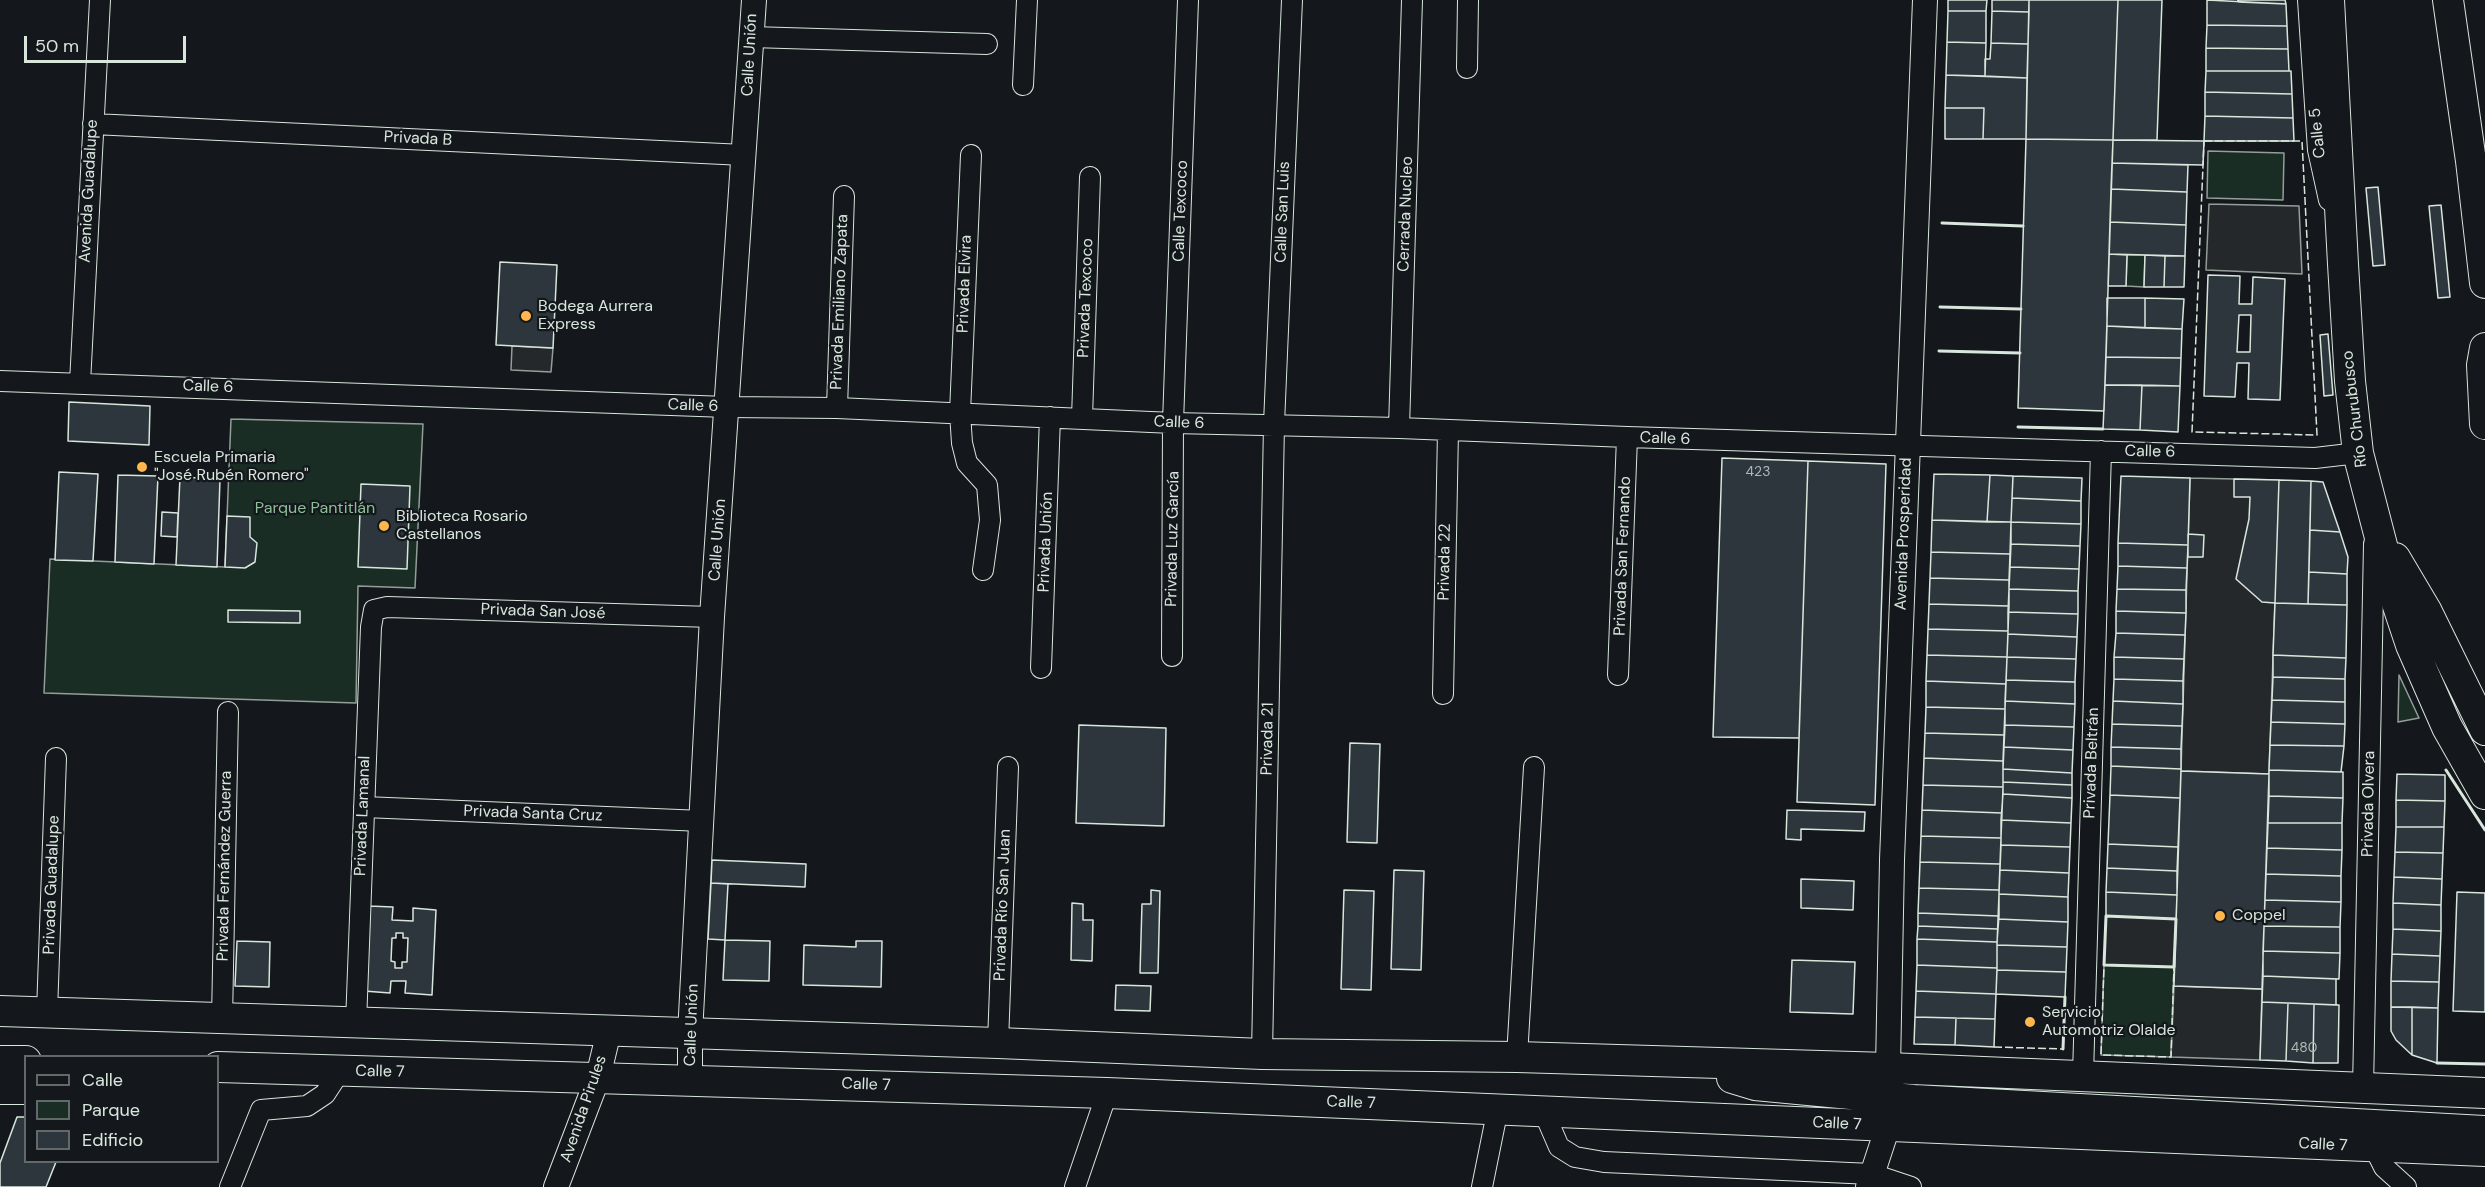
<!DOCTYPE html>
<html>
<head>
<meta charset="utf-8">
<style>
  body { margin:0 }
  #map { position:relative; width:2485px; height:1187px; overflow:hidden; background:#14181c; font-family:"DM Sans",sans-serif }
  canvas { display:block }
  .legend { position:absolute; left:24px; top:1055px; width:195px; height:108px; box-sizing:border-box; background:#14181c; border:2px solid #626a69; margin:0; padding:8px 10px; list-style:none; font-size:18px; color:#d8e6dc }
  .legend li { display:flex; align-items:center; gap:12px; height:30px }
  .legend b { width:30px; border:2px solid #626a69 }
  .scale { position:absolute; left:24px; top:36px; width:162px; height:27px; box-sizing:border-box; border:3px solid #d8e6dc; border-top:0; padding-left:8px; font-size:18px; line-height:21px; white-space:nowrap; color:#d8e6dc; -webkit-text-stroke:4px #14181c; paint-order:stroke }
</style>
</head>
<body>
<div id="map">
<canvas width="2485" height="1187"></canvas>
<ul class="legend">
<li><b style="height:8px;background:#14181c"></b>Calle</li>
<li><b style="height:16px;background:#1a2d24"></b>Parque</li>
<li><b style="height:16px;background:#2c363c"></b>Edificio</li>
</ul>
<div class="scale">50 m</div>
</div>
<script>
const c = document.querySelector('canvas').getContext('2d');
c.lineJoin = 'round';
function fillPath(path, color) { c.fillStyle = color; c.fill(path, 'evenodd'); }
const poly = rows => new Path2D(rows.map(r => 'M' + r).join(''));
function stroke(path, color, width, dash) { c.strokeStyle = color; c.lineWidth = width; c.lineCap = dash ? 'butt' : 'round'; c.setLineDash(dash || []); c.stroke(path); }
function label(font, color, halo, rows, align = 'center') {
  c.font = font + ' "DM Sans",sans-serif'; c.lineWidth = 4.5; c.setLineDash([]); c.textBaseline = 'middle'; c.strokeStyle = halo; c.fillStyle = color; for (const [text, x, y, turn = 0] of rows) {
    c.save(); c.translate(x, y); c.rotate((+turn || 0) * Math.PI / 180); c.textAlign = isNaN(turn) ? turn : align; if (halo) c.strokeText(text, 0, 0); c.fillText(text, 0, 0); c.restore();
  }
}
const green = poly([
  [2208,151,2284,153,2283,200,2207,198,2208,151],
  [2127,255,2145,255,2144,287,2126,286,2127,255],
  [231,419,423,424,415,588,358,586,356,703,44,693,50,559,225,567,231,419],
  [2399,675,2419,718,2398,722,2399,675],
  [2104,965,2174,967,2171,1057,2101,1055,2104,965]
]);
fillPath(green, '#1a2d24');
stroke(green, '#939e99', 1.5);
const parking = poly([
  [2209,204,2299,206,2302,274,2206,270,2209,204],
  [512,346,553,348,551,372,511,370,512,346],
  [2190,478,2279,480,2269,774,2181,771,2190,478],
  [2106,916,2176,919,2174,967,2104,965,2106,916],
  [2174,986,2262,989,2260,1060,2171,1057,2174,986]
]);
fillPath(parking, '#24282b');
stroke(parking, '#939e99', 1.5);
const building = poly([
  [1948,0,1987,0,1986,11,1948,11,1948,0],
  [1992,0,2029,0,2029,12,1992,11,1992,0],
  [2029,0,2118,0,2113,140,2026,139,2029,0],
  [2118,0,2162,0,2157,140,2113,140,2118,0],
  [2207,0,2286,4,2287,26,2207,25,2207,0],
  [2238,0,2285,0,2286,4,2238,2,2238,0],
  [1948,11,1986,11,1986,43,1947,42,1948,11],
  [1992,11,2029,12,2028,44,1991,43,1992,11],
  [2207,25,2287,26,2288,49,2206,48,2207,25],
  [1947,42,1986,43,1985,76,1946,75,1947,42],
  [1991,43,2028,44,2027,78,1985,76,1985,59,1990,59,1991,43],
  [2206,48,2288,49,2289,71,2206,71,2206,48],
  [2206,71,2291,71,2292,94,2205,92,2206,71],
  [1946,75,2027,78,2026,139,1983,139,1984,108,1945,108,1946,75],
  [2205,92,2292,94,2293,118,2205,116,2205,92],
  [1945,108,1984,108,1983,139,1945,139,1945,108],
  [2205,116,2293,118,2294,141,2204,141,2205,116],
  [2026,139,2113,140,2104,411,2018,408,2026,139],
  [2113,140,2204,141,2203,165,2112,163,2113,140],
  [2112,163,2188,165,2187,192,2111,189,2112,163],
  [2378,187,2385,265,2373,266,2366,188,2378,187],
  [2111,189,2187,192,2186,225,2110,222,2111,189],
  [2441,205,2450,297,2438,298,2429,206,2441,205],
  [2110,222,2186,225,2185,256,2109,254,2110,222],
  [2109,254,2127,255,2126,286,2108,286,2109,254],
  [2145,255,2165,256,2164,287,2144,287,2145,255],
  [2165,256,2185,256,2184,287,2164,287,2165,256],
  [500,262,557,265,553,348,496,345,500,262],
  [2208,275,2240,276,2239,304,2252,304,2253,277,2285,279,2280,400,2248,399,2249,363,2237,363,2235,397,2204,396,2208,275],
  [2239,315,2251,315,2250,352,2237,352,2239,315],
  [2107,298,2145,298,2145,328,2107,326,2107,298],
  [2145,298,2184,299,2182,329,2145,328,2145,298],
  [2107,326,2182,329,2181,358,2106,357,2107,326],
  [2328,334,2333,395,2324,396,2320,335,2328,334],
  [2106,357,2181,358,2180,386,2105,385,2106,357],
  [2105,385,2142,385,2140,430,2103,429,2105,385],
  [2142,385,2180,386,2178,432,2140,430,2142,385],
  [69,402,150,406,149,445,68,441,69,402],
  [1722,458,1808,461,1799,738,1713,737,1722,458],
  [1808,461,1886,464,1875,805,1797,802,1808,461],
  [59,472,98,474,93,561,55,560,59,472],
  [1934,474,1990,475,1987,522,1932,520,1934,474],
  [118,475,158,476,154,564,115,562,118,475],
  [1990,475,2013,476,2011,522,1987,522,1990,475],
  [2013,476,2082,478,2081,501,2012,498,2013,476],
  [2121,476,2190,478,2188,545,2118,543,2121,476],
  [180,477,220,479,217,567,176,565,180,477],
  [2234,479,2279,480,2275,603,2262,602,2236,579,2249,519,2250,497,2234,497,2234,479],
  [2279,480,2311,481,2308,604,2275,603,2279,480],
  [2311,481,2323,482,2340,532,2310,530,2311,481],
  [361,484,410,486,407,569,358,567,361,484],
  [2012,498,2081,501,2081,524,2011,522,2012,498],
  [162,512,178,513,177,537,161,536,162,512],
  [227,516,250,517,250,537,257,543,255,562,245,568,225,567,227,516],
  [1932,520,2011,522,2010,554,1931,552,1932,520],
  [2011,522,2081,524,2080,546,2011,544,2011,522],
  [2310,530,2340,532,2348,557,2347,574,2309,572,2310,530],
  [2188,534,2204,535,2203,557,2188,557,2188,534],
  [2118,543,2188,545,2187,568,2118,566,2118,543],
  [2011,544,2080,546,2079,569,2010,567,2011,544],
  [1931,552,2010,554,2009,580,1930,578,1931,552],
  [2118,566,2187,568,2186,590,2117,589,2118,566],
  [2010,567,2079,569,2078,591,2009,589,2010,567],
  [2309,572,2347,574,2347,605,2308,604,2309,572],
  [1930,578,2009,580,2009,606,1929,604,1930,578],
  [2009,589,2078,591,2078,614,2008,612,2009,589],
  [2117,589,2186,590,2186,613,2116,611,2117,589],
  [2275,603,2347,605,2346,658,2273,655,2275,603],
  [1929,604,2009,606,2008,631,1928,629,1929,604],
  [228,610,300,611,300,623,228,622,228,610],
  [2116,611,2186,613,2185,635,2116,633,2116,611],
  [2008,612,2078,614,2077,637,2008,634,2008,612],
  [1928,629,2008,631,2007,657,1927,655,1928,629],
  [2116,633,2185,635,2184,659,2114,657,2116,633],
  [2008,634,2077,637,2076,659,2007,657,2008,634],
  [1927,655,2007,657,2006,684,1926,681,1927,655],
  [2273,655,2346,658,2345,679,2273,677,2273,655],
  [2007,657,2076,659,2075,682,2006,680,2007,657],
  [2114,657,2184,659,2183,681,2114,679,2114,657],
  [2273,677,2345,679,2345,702,2272,700,2273,677],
  [2114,679,2183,681,2183,704,2113,701,2114,679],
  [2006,680,2075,682,2075,704,2005,701,2006,680],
  [1926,681,2006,684,2005,709,1926,707,1926,681],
  [2272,700,2345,702,2345,724,2271,722,2272,700],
  [2005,701,2075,704,2074,727,2005,725,2005,701],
  [2113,701,2183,704,2182,726,2112,724,2113,701],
  [1926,707,2005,709,2004,735,1925,733,1926,707],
  [2271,722,2345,724,2344,746,2270,745,2271,722],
  [2112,724,2182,726,2181,749,2111,747,2112,724],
  [1079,725,1166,728,1164,826,1076,823,1079,725],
  [2005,725,2074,727,2073,750,2004,747,2005,725],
  [1925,733,2004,735,2003,761,1924,758,1925,733],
  [1350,743,1380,744,1377,843,1347,842,1350,743],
  [2270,745,2344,746,2341,772,2269,770,2270,745],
  [2004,747,2073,750,2072,773,2003,769,2004,747],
  [2111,747,2181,749,2181,769,2111,766,2111,747],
  [1924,758,2003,761,2003,787,1923,785,1924,758],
  [2111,766,2181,769,2180,798,2110,795,2111,766],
  [2003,769,2072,773,2072,785,2003,782,2003,769],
  [2269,770,2343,772,2343,798,2269,796,2269,770],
  [2181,771,2269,774,2262,989,2174,986,2181,771],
  [2397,774,2445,775,2445,801,2396,800,2397,774],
  [2003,782,2072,785,2072,798,2003,794,2003,782],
  [1923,785,2003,787,2002,813,1922,810,1923,785],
  [2003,794,2072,798,2071,823,2001,820,2003,794],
  [2110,795,2180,798,2178,847,2108,844,2110,795],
  [2269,796,2343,798,2342,823,2268,823,2269,796],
  [2396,800,2445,801,2444,827,2396,827,2396,800],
  [1787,810,1865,812,1864,831,1801,829,1801,840,1786,839,1787,810],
  [1922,810,2002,813,2001,838,1921,836,1922,810],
  [2001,820,2071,823,2070,847,2001,845,2001,820],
  [2268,823,2342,823,2342,850,2267,848,2268,823],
  [2396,827,2444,827,2443,853,2395,852,2396,827],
  [1921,836,2001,838,2000,864,1920,862,1921,836],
  [2108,844,2178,847,2177,871,2107,868,2108,844],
  [2001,845,2070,847,2069,873,2000,870,2001,845],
  [2267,848,2342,850,2341,876,2266,874,2267,848],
  [2395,852,2443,853,2442,879,2394,877,2395,852],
  [712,860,806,864,805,887,711,883,712,860],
  [1920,862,2000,864,1999,890,1919,888,1920,862],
  [2107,868,2177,871,2177,895,2106,892,2107,868],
  [1394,870,1424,871,1421,970,1391,969,1394,870],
  [2000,870,2069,873,2068,897,1999,894,2000,870],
  [2266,874,2341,876,2341,902,2265,900,2266,874],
  [2394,877,2442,879,2441,905,2393,903,2394,877],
  [1801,879,1854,881,1853,910,1801,908,1801,879],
  [711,883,728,884,725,940,708,939,711,883],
  [1919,888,1999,890,1999,916,1918,913,1919,888],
  [1151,890,1160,891,1158,973,1140,973,1142,904,1151,904,1151,890],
  [1344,890,1374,891,1371,990,1341,989,1344,890],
  [2106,892,2177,895,2176,919,2106,916,2106,892],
  [2457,892,2485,893,2485,1012,2453,1011,2457,892],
  [1999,894,2068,897,2068,922,1998,919,1999,894],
  [2265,900,2341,902,2340,927,2264,926,2265,900],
  [1072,903,1083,904,1083,920,1093,920,1092,961,1071,960,1072,903],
  [2393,903,2441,905,2441,931,2393,929,2393,903],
  [369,906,393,907,392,920,413,921,413,908,436,910,432,995,405,993,406,981,391,981,390,993,364,991,369,906],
  [396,933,403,933,403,938,408,938,407,962,402,962,402,968,395,968,395,962,391,961,392,938,396,938,396,933],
  [1918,913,1999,916,1998,929,1918,926,1918,913],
  [1998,919,2068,922,2067,947,1997,945,1998,919],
  [1918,926,1998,929,1997,942,1917,939,1918,926],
  [2264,926,2340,927,2340,953,2263,951,2264,926],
  [2393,929,2441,931,2440,956,2392,954,2393,929],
  [1917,939,1997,942,1997,968,1917,965,1917,939],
  [725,940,770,941,769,981,723,980,725,940],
  [237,941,270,942,269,987,235,986,237,941],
  [856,941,882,941,881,987,803,985,804,945,856,947,856,941],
  [1997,945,2067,947,2066,972,1997,970,1997,945],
  [2263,951,2340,953,2339,979,2263,976,2263,951],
  [2392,954,2440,956,2439,982,2391,981,2392,954],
  [1792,960,1855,962,1853,1014,1790,1012,1792,960],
  [1917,965,1997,968,1996,994,1916,991,1917,965],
  [1997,970,2066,972,2065,997,1996,994,1997,970],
  [2263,976,2336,979,2336,1005,2262,1002,2263,976],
  [2391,981,2439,982,2438,1008,2391,1007,2391,981],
  [1116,985,1151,986,1150,1011,1115,1010,1116,985],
  [1916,991,1996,994,1995,1019,1915,1017,1916,991],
  [2262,1002,2288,1003,2286,1061,2260,1060,2262,1002],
  [2288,1003,2314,1004,2313,1063,2286,1061,2288,1003],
  [2314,1004,2339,1005,2338,1063,2313,1063,2314,1004],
  [2391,1007,2412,1007,2412,1055,2396,1040,2391,1031,2391,1007],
  [2412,1007,2438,1008,2437,1063,2412,1055,2412,1007],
  [1915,1017,1956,1018,1955,1045,1914,1044,1915,1017],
  [1956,1018,1995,1019,1994,1047,1955,1045,1956,1018],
  [17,1117,26,1117,26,1162,56,1162,46,1187,0,1187,0,1163,17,1117]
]);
fillPath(building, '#2c363c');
stroke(building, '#d8e6dc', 1.5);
const minor = poly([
  [2308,0,2318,150,2329,200],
  [751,37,987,44],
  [1467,68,1468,0],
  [1023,85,1027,0],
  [93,124,744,155],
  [971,155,960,413,962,443,967,463,987,485,990,520,983,570],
  [0,381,727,407,837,408,1173,423,1399,428,1627,437,2315,458,2358,453],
  [80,383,100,0],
  [837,408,844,196],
  [1082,418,1090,177],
  [1399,428,1412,0],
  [1172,656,1173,423,1188,0],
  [1041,668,1050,417],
  [1618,675,1627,437],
  [1443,694,1448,430],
  [364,807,703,821],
  [47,1012,56,758],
  [222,1019,228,712],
  [356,1023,371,627,374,610,387,607,712,617],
  [998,1043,1008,767],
  [1262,1054,1274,424,1292,0],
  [1517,1057,1534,767],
  [2083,1075,2101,451],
  [2363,1088,2374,544],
  [1543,1110,1559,1147,1575,1157,1604,1162,1872,1174,1911,1187],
  [2374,1147,2384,1167,2406,1187],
  [230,1187,261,1110,307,1106,325,1094,340,1071],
  [1075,1187,1107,1093],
  [1482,1187,1498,1108]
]);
const tertiary = poly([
  [1888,1068,1892,860,1925,0],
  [690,1080,690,1034,712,617,754,0],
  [556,1187,598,1077,609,1031],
  [1868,1187,1888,1126]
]);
const primary = poly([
  [2329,0,2343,264,2350,381,2358,453,2397,603,2411,645,2447,727,2485,794],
  [2448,0,2471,161,2485,283],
  [2485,348,2482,365,2485,424],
  [2395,558,2427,612,2485,730],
  [0,1011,998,1043,1262,1054,1517,1057,1888,1068,2485,1093],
  [0,1061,26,1061],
  [218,1067,1107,1093,2485,1151],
  [1732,1078,1755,1085,1914,1100,2485,1131],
  [0,1089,26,1089]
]);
stroke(minor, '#d8e6dc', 22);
stroke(tertiary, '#d8e6dc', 26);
stroke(primary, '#d8e6dc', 32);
stroke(minor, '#14181c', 20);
stroke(tertiary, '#14181c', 24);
stroke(primary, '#14181c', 30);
stroke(poly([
  [2204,141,2302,141,2317,435,2192,432,2204,141],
  [2104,965,2174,967,2171,1057,2101,1055,2104,965],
  [1994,1047,2063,1049]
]), '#d8e6dc', 1.5, [8, 3]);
stroke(poly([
  [1942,223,2023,226],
  [1940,307,2021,309],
  [1939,351,2020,353],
  [2018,427,2103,429],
  [2446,770,2485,830],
  [2106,916,2176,919,2174,967,2104,965,2106,916],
  [2063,1049,2065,997],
  [2437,1063,2485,1064]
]), '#d8e6dc', 3);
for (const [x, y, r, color] of [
  [526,316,6,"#ffb74d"],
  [142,467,6,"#ffb74d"],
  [384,526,6,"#ffb74d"],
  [2220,916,6,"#ffb74d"],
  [2030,1022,6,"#ffb74d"]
]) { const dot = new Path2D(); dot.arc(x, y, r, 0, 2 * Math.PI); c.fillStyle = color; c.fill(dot); stroke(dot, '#14181c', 2); }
label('14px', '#adbab4', null, [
  ["423",1758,472],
  ["480",2304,1048]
]);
label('16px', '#d8e6dc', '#14181c', [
  ["Calle Unión",750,55,-87],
  ["Calle 5",2318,133,-96],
  ["Privada B",418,139,3],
  ["Avenida Guadalupe",89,191,-87],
  ["Calle Texcoco",1181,211,-88],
  ["Calle San Luis",1283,212,-88],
  ["Cerrada Nucleo",1406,214,-88],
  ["Privada Elvira",965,284,-88],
  ["Privada Texcoco",1086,298,-88],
  ["Privada Emiliano Zapata",840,302,-88],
  ["Calle 6",208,387,2],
  ["Calle 6",693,406,2],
  ["Río Churubusco",2355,409,-97],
  ["Calle 6",1179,423,2],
  ["Calle 6",1665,439,2],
  ["Calle 6",2150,452,1],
  ["Avenida Prosperidad",1904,534,-88],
  ["Privada Luz García",1173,539,-89],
  ["Calle Unión",718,540,-86],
  ["Privada Unión",1046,542,-88],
  ["Privada San Fernando",1623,556,-88],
  ["Privada 22",1445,562,-89],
  ["Privada San José",543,612,2],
  ["Privada 21",1268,739,-89],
  ["Privada Beltrán",2092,763,-88],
  ["Privada Olvera",2369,804,-89],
  ["Privada Santa Cruz",533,814,2],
  ["Privada Lamanal",363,816,-88],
  ["Privada Fernández Guerra",225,866,-89],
  ["Privada Guadalupe",52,885,-88],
  ["Privada Río San Juan",1003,905,-88],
  ["Calle Unión",692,1025,-88],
  ["Calle 7",380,1072,1],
  ["Calle 7",866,1085,2],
  ["Calle 7",1351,1103,2],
  ["Avenida Pirules",584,1109,-71],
  ["Calle 7",1837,1124,3],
  ["Calle 7",2323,1145,3]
]);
label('16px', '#d8e6dc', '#14181c', [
  ["Bodega Aurrera",538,307],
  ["Express",538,325],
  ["Escuela Primaria",154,458],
  ["\"José Rubén Romero\"",154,476],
  ["Biblioteca Rosario",396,517],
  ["Castellanos",396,535],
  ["Coppel",2232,916],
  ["Servicio",2042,1013],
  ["Automotriz Olalde",2042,1031]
], 'left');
label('16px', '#8ac095', '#14181c', [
  ["Parque Pantitlán",315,509]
]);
</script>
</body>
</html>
